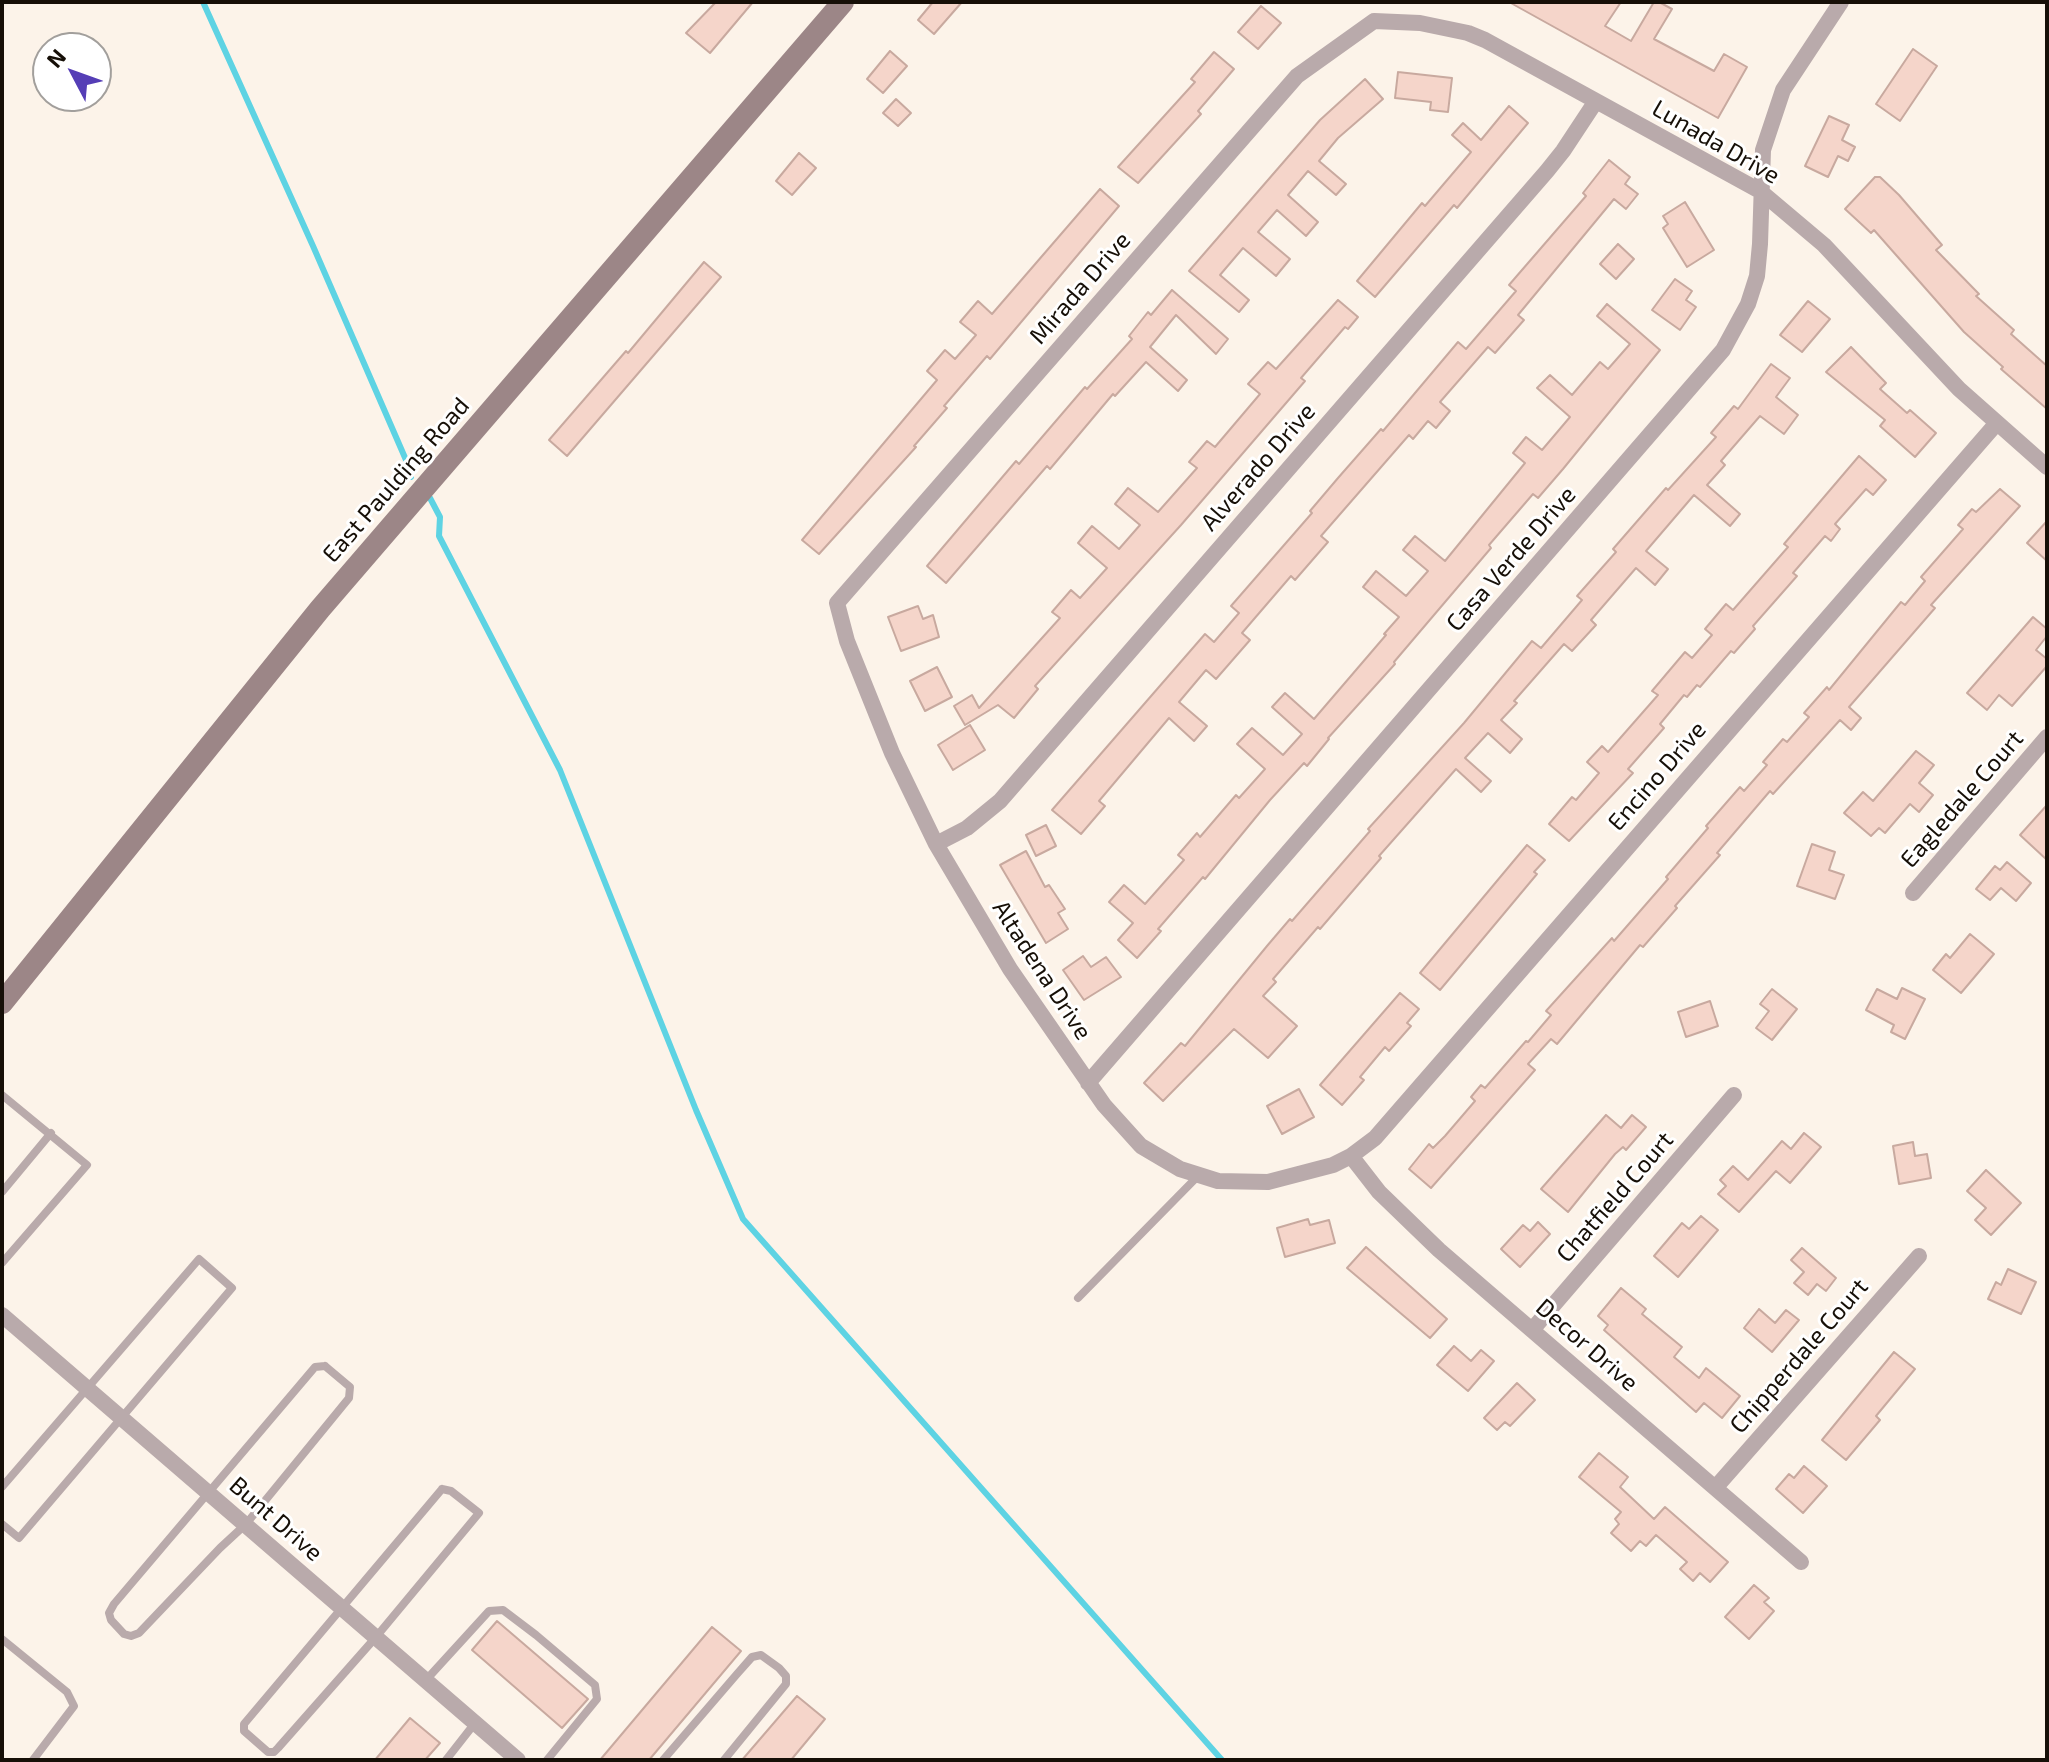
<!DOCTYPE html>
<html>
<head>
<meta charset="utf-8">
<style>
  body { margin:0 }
  #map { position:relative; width:2049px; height:1762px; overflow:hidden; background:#fcf3e9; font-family:"Exo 2",sans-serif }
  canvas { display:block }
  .frame { position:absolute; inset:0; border:4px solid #160f07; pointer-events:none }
  .north { position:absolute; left:32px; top:32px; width:80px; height:80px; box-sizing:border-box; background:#fff; border:2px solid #a29f9c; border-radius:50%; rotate:311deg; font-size:22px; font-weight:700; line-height:32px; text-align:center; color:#160f07 }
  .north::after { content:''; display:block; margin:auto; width:28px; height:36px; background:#553eb6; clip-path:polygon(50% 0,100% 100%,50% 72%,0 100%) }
</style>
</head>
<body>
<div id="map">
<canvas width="2049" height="1762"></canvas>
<div class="frame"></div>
<div class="north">N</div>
</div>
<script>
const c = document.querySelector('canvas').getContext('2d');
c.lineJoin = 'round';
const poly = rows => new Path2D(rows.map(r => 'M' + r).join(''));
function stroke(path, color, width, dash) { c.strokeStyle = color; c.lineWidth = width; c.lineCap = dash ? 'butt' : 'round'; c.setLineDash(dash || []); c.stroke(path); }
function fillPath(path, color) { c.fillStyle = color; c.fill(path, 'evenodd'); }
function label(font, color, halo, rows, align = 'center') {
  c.font = font + ' "Exo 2",sans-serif'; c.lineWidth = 6; c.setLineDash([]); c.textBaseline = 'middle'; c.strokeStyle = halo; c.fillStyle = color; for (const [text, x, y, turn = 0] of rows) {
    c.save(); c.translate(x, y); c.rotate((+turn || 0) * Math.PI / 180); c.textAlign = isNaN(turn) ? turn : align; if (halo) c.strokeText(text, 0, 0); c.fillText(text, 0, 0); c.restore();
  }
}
stroke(poly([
  [203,2,313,246,406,460,411,477],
  [430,498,440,517,439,536,560,770,696,1110,743,1219,1222,1760]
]), '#5ed3e3', 6);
const building = poly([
  [716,2,753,2,710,53,686,33,716,2],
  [933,2,962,2,934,34,918,20,933,2],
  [1509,2,1621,2,1605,26,1631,41,1654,2,1659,2,1672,9,1654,39,1714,71,1724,54,1747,67,1718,118,1509,2],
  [1261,6,1281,23,1258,49,1238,32,1261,6],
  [1913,49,1937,66,1900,121,1876,104,1913,49],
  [890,51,907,66,883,93,867,79,890,51],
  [1214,52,1234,69,1198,111,1201,114,1138,183,1118,167,1195,82,1191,79,1214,52],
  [1398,72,1452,78,1448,112,1430,110,1431,102,1395,98,1398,72],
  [1365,79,1383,99,1338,138,1319,161,1346,184,1336,195,1308,171,1288,195,1318,222,1306,236,1277,210,1258,232,1290,259,1276,276,1243,248,1220,275,1249,300,1239,312,1189,271,1320,120,1365,79],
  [896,99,911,113,898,126,883,113,896,99],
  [1509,106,1528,123,1457,208,1454,205,1375,297,1357,281,1422,203,1425,206,1471,152,1452,135,1463,123,1481,140,1509,106],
  [1829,116,1849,125,1842,140,1855,147,1848,161,1838,156,1828,177,1805,166,1829,116],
  [799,153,816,168,792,195,776,181,799,153],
  [1609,160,1630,177,1625,184,1638,194,1626,209,1614,199,1518,315,1524,320,1495,353,1488,347,1440,402,1450,411,1436,428,1428,421,1413,439,1409,435,1321,536,1328,542,1295,580,1291,576,1242,633,1250,640,1216,679,1206,670,1179,702,1207,726,1194,741,1169,718,1099,801,1105,806,1081,834,1052,810,1205,634,1214,642,1239,613,1231,606,1312,513,1310,511,1338,478,1381,429,1383,431,1458,342,1466,349,1516,291,1509,285,1586,196,1583,193,1609,160],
  [1875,177,1880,177,1899,195,1942,245,1936,250,1979,294,1976,296,2014,330,2011,334,2047,366,2047,409,2001,369,2003,367,1964,332,1874,230,1871,233,1845,209,1875,177],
  [1100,189,1119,206,990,359,987,356,944,406,947,408,914,446,916,447,819,554,802,540,937,380,927,371,945,350,955,359,976,335,960,322,978,301,992,314,1100,189],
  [1685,202,1714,250,1687,267,1663,228,1668,224,1663,216,1685,202],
  [1618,244,1634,259,1616,279,1600,264,1618,244],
  [704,262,721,277,567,456,549,440,626,351,628,353,704,262],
  [1675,279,1692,291,1686,300,1696,307,1680,330,1652,310,1675,279],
  [1172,290,1228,339,1216,354,1176,315,1150,347,1187,380,1178,391,1146,362,1115,396,1113,394,1050,469,1047,466,946,583,927,566,1016,461,1019,464,1085,387,1087,389,1132,339,1129,336,1148,312,1151,315,1172,290],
  [1338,300,1358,317,1348,329,1345,327,1301,378,1305,381,1181,525,1035,686,1038,689,1014,718,998,705,965,725,954,706,972,695,979,708,1060,618,1052,612,1071,590,1080,598,1107,568,1078,543,1092,526,1119,549,1140,525,1115,504,1128,488,1158,512,1197,468,1189,462,1207,441,1215,447,1260,394,1248,384,1268,362,1276,369,1338,300],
  [1808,301,1830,319,1802,352,1780,335,1808,301],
  [1607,304,1660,350,1563,469,1538,498,1533,494,1489,545,1491,548,1394,662,1395,664,1328,738,1329,739,1307,766,1304,763,1270,800,1205,879,1203,877,1158,929,1161,931,1137,958,1118,940,1133,923,1109,902,1124,885,1145,904,1184,860,1178,855,1197,833,1200,837,1236,795,1239,798,1265,769,1237,744,1252,728,1283,755,1302,734,1272,707,1285,693,1314,719,1386,635,1384,634,1399,617,1363,587,1376,571,1406,596,1428,571,1403,550,1415,536,1445,561,1525,463,1513,453,1526,437,1542,450,1570,417,1537,388,1550,375,1572,395,1600,362,1608,369,1630,344,1597,316,1607,304],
  [1851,347,1886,383,1880,389,1907,413,1910,410,1936,433,1915,457,1880,426,1885,420,1826,372,1851,347],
  [1771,364,1790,378,1776,397,1798,415,1784,434,1760,416,1721,461,1725,465,1707,485,1740,514,1730,526,1694,495,1646,551,1668,569,1655,585,1636,568,1591,620,1596,625,1572,651,1564,644,1514,701,1517,703,1501,720,1522,739,1510,753,1488,733,1465,758,1491,781,1481,792,1456,769,1379,856,1381,858,1320,929,1318,927,1273,979,1276,982,1263,996,1297,1026,1268,1058,1234,1029,1163,1101,1144,1083,1181,1043,1185,1046,1267,946,1290,919,1292,921,1370,831,1368,829,1464,723,1532,641,1541,648,1582,600,1577,596,1616,552,1613,549,1666,488,1668,490,1716,437,1711,433,1734,406,1738,409,1771,364],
  [1859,456,1886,480,1873,495,1866,489,1835,524,1840,529,1831,541,1825,536,1793,573,1797,576,1753,626,1755,629,1734,653,1731,651,1700,687,1697,685,1687,697,1684,695,1660,724,1664,728,1628,769,1633,773,1569,841,1549,824,1572,797,1576,800,1599,773,1587,762,1602,746,1608,752,1658,695,1652,691,1685,652,1692,658,1712,635,1705,629,1726,604,1733,610,1788,547,1784,544,1859,456],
  [2000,489,2020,506,1931,605,1935,608,1849,707,1861,718,1851,730,1840,720,1773,794,1770,791,1717,853,1720,855,1675,906,1677,908,1643,947,1640,945,1557,1044,1551,1039,1528,1064,1535,1070,1431,1188,1409,1169,1429,1144,1433,1148,1445,1136,1475,1101,1471,1097,1481,1085,1485,1088,1526,1041,1528,1042,1551,1015,1546,1011,1612,938,1614,941,1668,879,1666,877,1708,828,1706,826,1740,787,1744,791,1767,765,1763,762,1783,739,1787,742,1809,717,1804,713,1827,687,1829,690,1901,602,1905,605,1925,581,1921,577,1963,529,1958,525,1972,509,1976,512,2000,489],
  [2047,521,2047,561,2027,543,2047,521],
  [918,606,923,619,933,615,939,637,901,651,888,617,918,606],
  [2033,617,2047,629,2047,636,2036,650,2047,659,2047,666,2012,706,1999,695,1987,710,1967,693,2033,617],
  [937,667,952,697,925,711,910,681,937,667],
  [970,725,985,750,953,770,938,745,970,725],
  [1916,751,1934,765,1919,783,1933,795,1919,812,1910,804,1885,833,1879,828,1871,836,1844,813,1863,792,1873,801,1916,751],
  [2047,805,2047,860,2020,835,2047,805],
  [1046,825,1056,846,1036,856,1026,835,1046,825],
  [1812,844,1835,852,1829,870,1844,875,1835,899,1797,886,1812,844],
  [1527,845,1545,860,1534,872,1537,874,1440,990,1420,973,1527,845],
  [1026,851,1045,887,1049,885,1065,909,1058,913,1068,929,1046,943,1000,865,1026,851],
  [2007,862,2031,883,2016,901,2001,888,1990,900,1976,889,1995,866,2000,870,2007,862],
  [1970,934,1994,954,1961,993,1933,970,1946,954,1950,958,1970,934],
  [1083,956,1091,967,1106,957,1121,977,1084,1000,1063,970,1083,956],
  [1902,988,1925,999,1905,1039,1891,1032,1894,1025,1866,1010,1877,989,1897,999,1902,988],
  [1772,989,1797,1009,1772,1040,1756,1028,1769,1011,1760,1004,1772,989],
  [1400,993,1419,1009,1407,1023,1411,1026,1389,1051,1385,1047,1360,1077,1364,1080,1342,1105,1320,1085,1400,993],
  [1710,1001,1718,1026,1686,1037,1678,1012,1710,1001],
  [1299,1089,1314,1117,1282,1134,1267,1106,1299,1089],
  [1606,1115,1621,1128,1632,1115,1646,1127,1626,1150,1623,1147,1615,1154,1568,1212,1541,1189,1606,1115],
  [1804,1133,1821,1147,1790,1183,1776,1171,1739,1212,1718,1194,1726,1186,1720,1180,1733,1166,1748,1180,1782,1141,1791,1149,1804,1133],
  [1913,1142,1915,1156,1927,1154,1931,1178,1899,1184,1893,1146,1913,1142],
  [1986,1170,2021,1203,1991,1235,1975,1220,1986,1208,1967,1191,1986,1170],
  [1701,1216,1718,1230,1678,1277,1654,1256,1682,1223,1689,1229,1701,1216],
  [1308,1219,1310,1225,1329,1220,1335,1243,1285,1257,1277,1228,1308,1219],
  [1538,1222,1550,1234,1520,1267,1501,1249,1523,1225,1530,1231,1538,1222],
  [1366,1247,1447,1319,1430,1338,1347,1268,1366,1247],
  [1802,1248,1836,1278,1826,1291,1817,1284,1808,1295,1794,1283,1804,1272,1791,1260,1802,1248],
  [2008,1269,2036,1282,2021,1314,1988,1299,1996,1282,2001,1285,2008,1269],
  [1621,1288,1646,1309,1642,1314,1682,1347,1674,1357,1699,1378,1706,1368,1740,1396,1722,1418,1704,1403,1696,1412,1604,1330,1608,1325,1598,1316,1621,1288],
  [1759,1309,1775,1323,1786,1310,1799,1320,1772,1352,1744,1328,1759,1309],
  [1454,1346,1471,1361,1481,1350,1494,1361,1468,1391,1437,1365,1454,1346],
  [1894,1352,1915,1369,1876,1416,1880,1420,1846,1460,1822,1440,1894,1352],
  [1517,1383,1535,1400,1510,1426,1505,1422,1497,1430,1484,1418,1517,1383],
  [1599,1453,1628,1477,1620,1487,1654,1519,1665,1507,1728,1562,1710,1582,1700,1573,1693,1581,1680,1569,1687,1562,1656,1535,1646,1546,1640,1541,1631,1551,1611,1533,1619,1524,1615,1519,1621,1512,1579,1477,1599,1453],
  [1804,1466,1827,1486,1803,1513,1776,1489,1789,1474,1794,1478,1804,1466],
  [1754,1585,1769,1598,1764,1602,1774,1611,1749,1639,1725,1617,1754,1585],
  [497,1621,588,1699,562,1728,472,1650,497,1621],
  [712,1627,741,1651,649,1760,600,1760,712,1627],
  [797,1696,825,1719,791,1760,742,1760,797,1696],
  [410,1718,440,1743,425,1760,375,1760,410,1718]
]);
fillPath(building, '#f5d5ca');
stroke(building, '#c8a99f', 2);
stroke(poly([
  [2,1095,87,1165,2,1263],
  [2,1192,51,1133],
  [1078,1298,1198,1176],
  [325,1366,350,1387,349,1398,246,1524,220,1548,139,1633,131,1636,124,1634,111,1620,109,1613,114,1604,315,1367,325,1366],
  [2,1487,199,1259,232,1288,19,1538,2,1524],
  [442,1489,451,1491,479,1513,376,1637,278,1748,274,1752,268,1752,244,1731,244,1724,442,1489],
  [2,1639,67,1692,74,1706,33,1760],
  [426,1680,489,1611,503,1610,536,1635,595,1685,597,1699,547,1760],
  [446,1760,475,1723],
  [663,1760,737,1674,752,1657,761,1655,779,1668,786,1676,786,1684,724,1760]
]), '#b9aaab', 8);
stroke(poly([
  [1996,424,1375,1138,1351,1156,1333,1165,1268,1182,1218,1181,1180,1169,1141,1146,1104,1105,1010,969,936,844,892,753,847,641,837,603,1297,76,1374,21,1420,23,1468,33,1485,40,1760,191,1824,245,1959,389,2047,467],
  [936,844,967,828,1000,801,1547,171,1563,151,1596,101],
  [1913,893,2047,737],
  [1088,1083,1723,350,1748,304,1757,276,1760,244,1763,150,1783,90,1841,2],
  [1351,1156,1379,1192,1439,1250,1801,1562],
  [2,1315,518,1760],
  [1532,1330,1734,1095],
  [1716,1487,1919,1256]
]), '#b9aaab', 16);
stroke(poly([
  [2,1003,320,609,843,2]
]), '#9c8687', 22);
label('24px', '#160f07', '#fff', [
  ["Lunada Drive",1716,142,30],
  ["Mirada Drive",1080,288,-49],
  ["Alverado Drive",1258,467,-49],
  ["East Paulding Road",396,480,-49],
  ["Casa Verde Drive",1511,559,-49],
  ["Encino Drive",1657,776,-49],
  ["Eagledale Court",1962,799,-49],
  ["Altadena Drive",1042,970,57],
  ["Chatfield Court",1615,1197,-49],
  ["Decor Drive",1587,1345,41],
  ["Chipperdale Court",1799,1356,-49],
  ["Bunt Drive",276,1519,41]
]);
</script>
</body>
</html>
